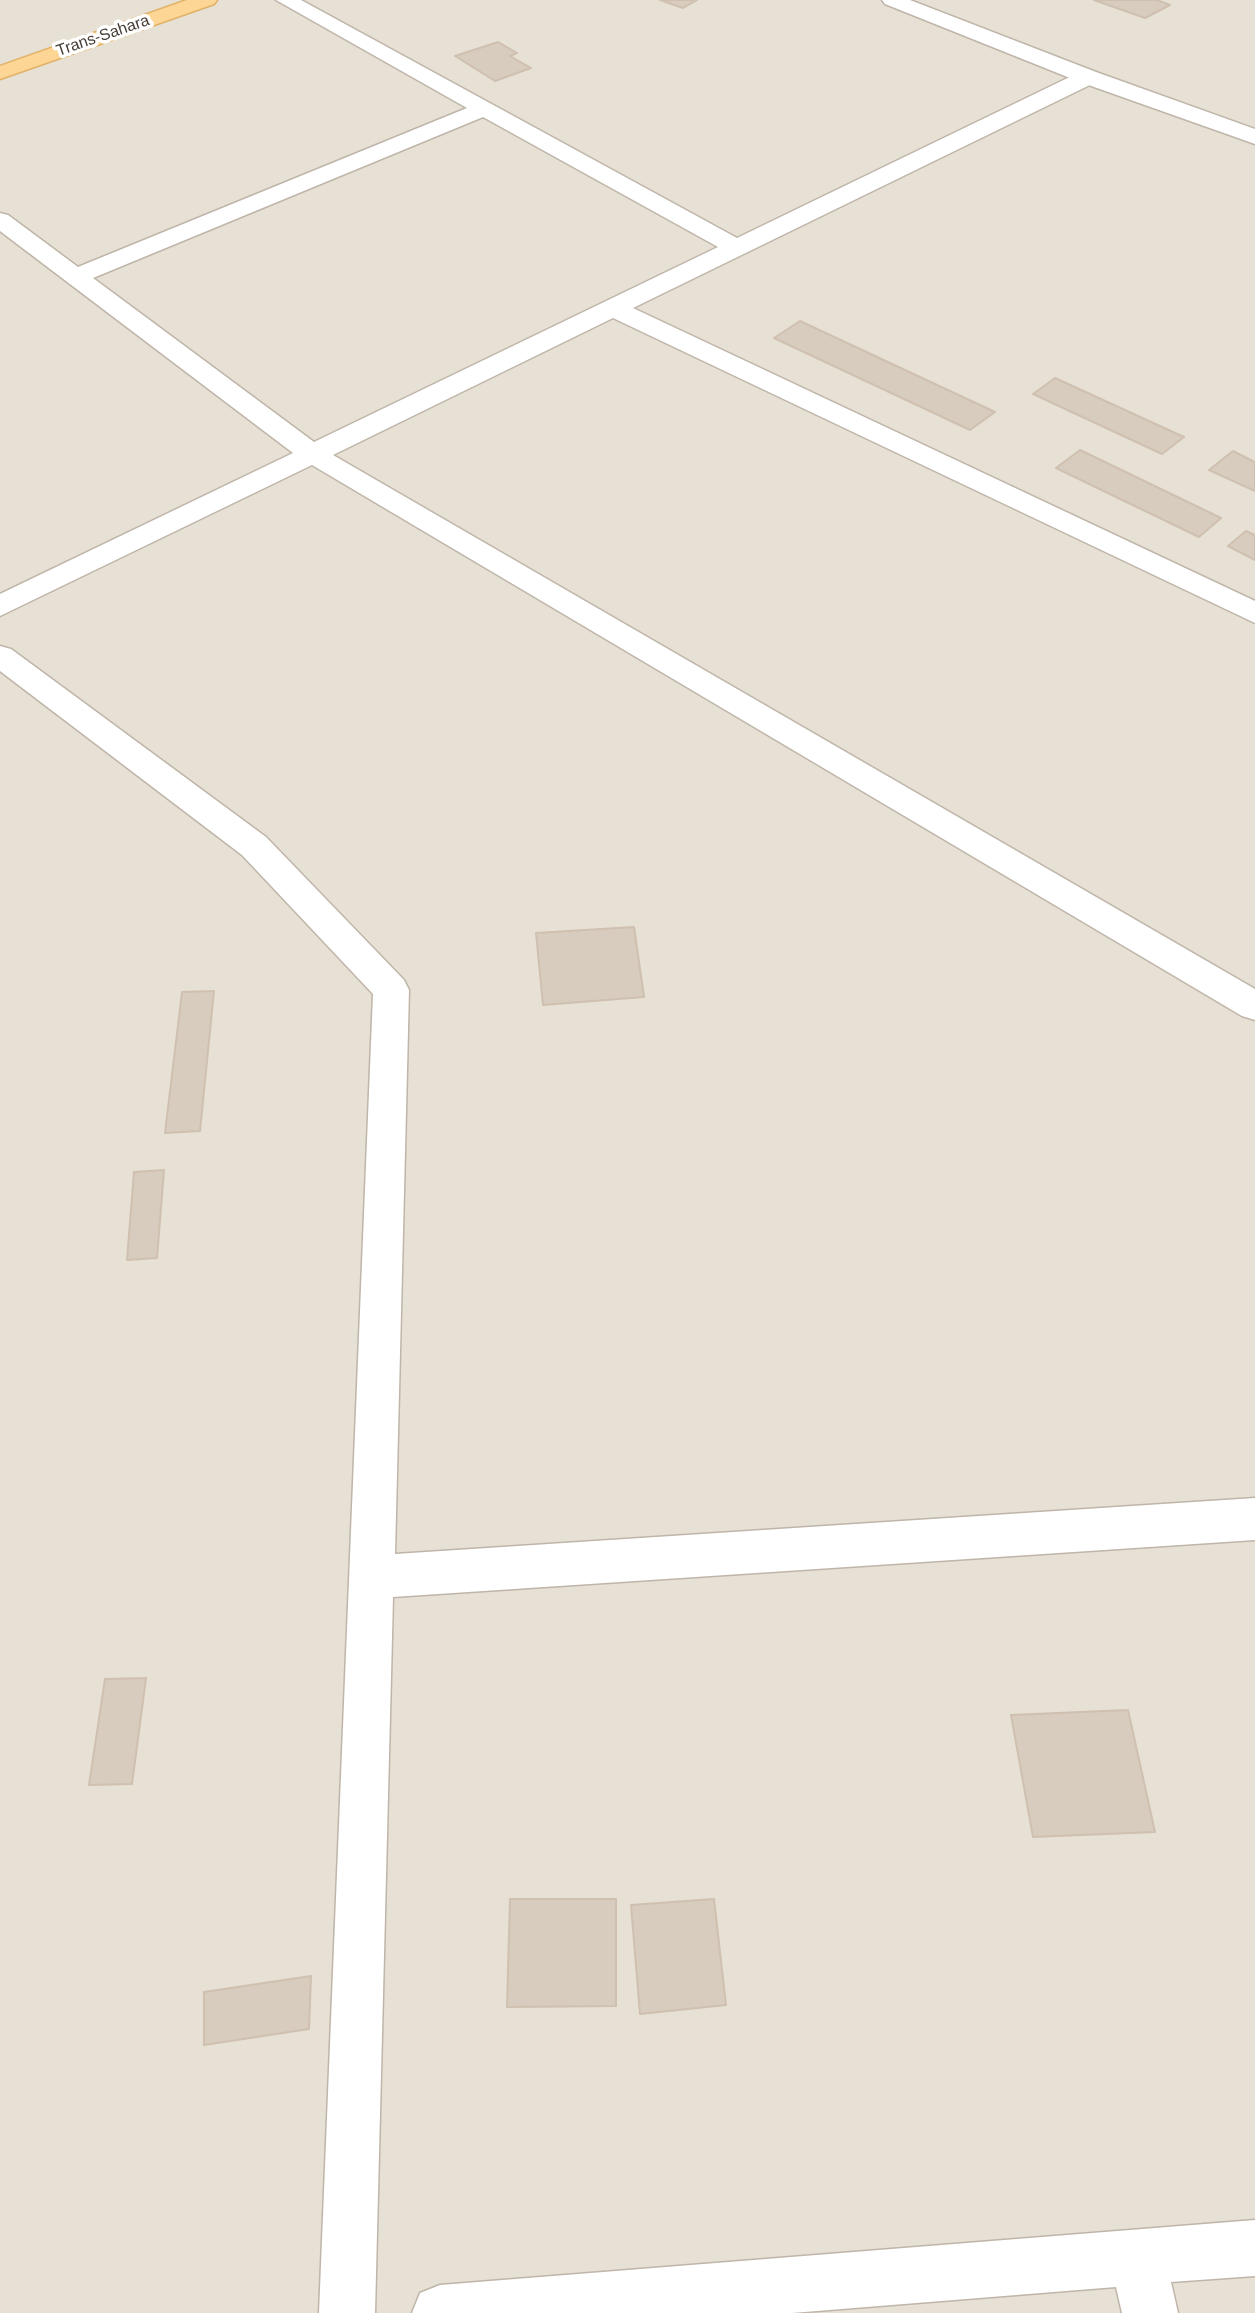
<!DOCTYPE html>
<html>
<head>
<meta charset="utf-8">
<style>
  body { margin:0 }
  canvas { display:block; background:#f3eee7 }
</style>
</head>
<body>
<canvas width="1255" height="2313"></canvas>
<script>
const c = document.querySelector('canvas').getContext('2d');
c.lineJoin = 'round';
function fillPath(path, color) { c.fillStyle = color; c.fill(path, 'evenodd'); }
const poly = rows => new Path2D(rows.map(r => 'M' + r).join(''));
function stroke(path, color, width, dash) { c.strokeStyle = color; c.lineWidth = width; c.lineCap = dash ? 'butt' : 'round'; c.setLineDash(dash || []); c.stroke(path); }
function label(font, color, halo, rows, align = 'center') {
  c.font = font + ' Arial,sans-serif'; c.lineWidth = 7; c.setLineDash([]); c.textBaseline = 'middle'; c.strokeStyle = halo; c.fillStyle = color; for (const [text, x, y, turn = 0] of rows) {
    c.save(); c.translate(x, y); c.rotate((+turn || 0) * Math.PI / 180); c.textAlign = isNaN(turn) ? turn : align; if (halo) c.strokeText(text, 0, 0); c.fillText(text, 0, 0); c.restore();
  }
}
fillPath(poly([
  [0,0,1255,0,1255,2313,0,2313]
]), '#e7e0d5');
const building = poly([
  [660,0,697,0,683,8,660,0],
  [1094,0,1157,0,1170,5,1145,18,1094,0],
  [498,42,517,53,510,56,531,68,495,81,455,56,498,42],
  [800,321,995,412,970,430,774,338,800,321],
  [1055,378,1184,437,1162,454,1033,394,1055,378],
  [1080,450,1221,518,1199,537,1056,468,1080,450],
  [1233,451,1255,462,1255,491,1209,470,1233,451],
  [1246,531,1255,535,1255,560,1228,546,1246,531],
  [634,927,644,997,543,1005,536,933,634,927],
  [214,991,200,1131,165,1133,182,992,214,991],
  [164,1170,157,1258,127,1260,134,1172,164,1170],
  [146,1678,132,1784,89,1785,105,1679,146,1678],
  [1128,1710,1155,1832,1033,1837,1011,1715,1128,1710],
  [510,1899,616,1899,616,2006,507,2007,510,1899],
  [714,1899,726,2005,640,2014,631,1905,714,1899],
  [311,1976,309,2029,204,2045,204,1992,311,1976]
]);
fillPath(building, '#d8ccbf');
stroke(building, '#cfc0af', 2);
const minor = poly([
  [276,0,301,0,737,238,1080,72,1096,72,1099,77,1096,82,633,308,1255,601,1255,623,613,318,333,455,1255,989,1255,1020,1242,1016,312,465,0,616,0,594,293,453,0,231,0,213,8,215,78,267,467,108,276,0],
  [483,117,718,247,314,442,93,278,483,117],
  [0,646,11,649,266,837,404,980,409,990,395,1554,1255,1498,1255,1540,393,1597,375,2313,319,2313,373,994,242,855,0,671,0,646],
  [1255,2220,1255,2276,1171,2282,1178,2313,1122,2313,1116,2287,792,2313,412,2313,420,2293,440,2285,1255,2220]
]);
const tertiary = poly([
  [882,0,910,0,1096,72,1255,129,1255,144,1080,82,885,4,882,0]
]);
const primary = poly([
  [187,0,217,0,214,4,0,79,0,66,187,0]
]);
stroke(minor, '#bfb5a9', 3);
stroke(tertiary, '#bfb5a9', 3);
stroke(primary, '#e2b165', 3);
fillPath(minor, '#fff');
fillPath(tertiary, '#fff');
fillPath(primary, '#fdd696');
label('16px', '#463e36', '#fff', [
  ["Trans-Sahara",103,36,-19]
]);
</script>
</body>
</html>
